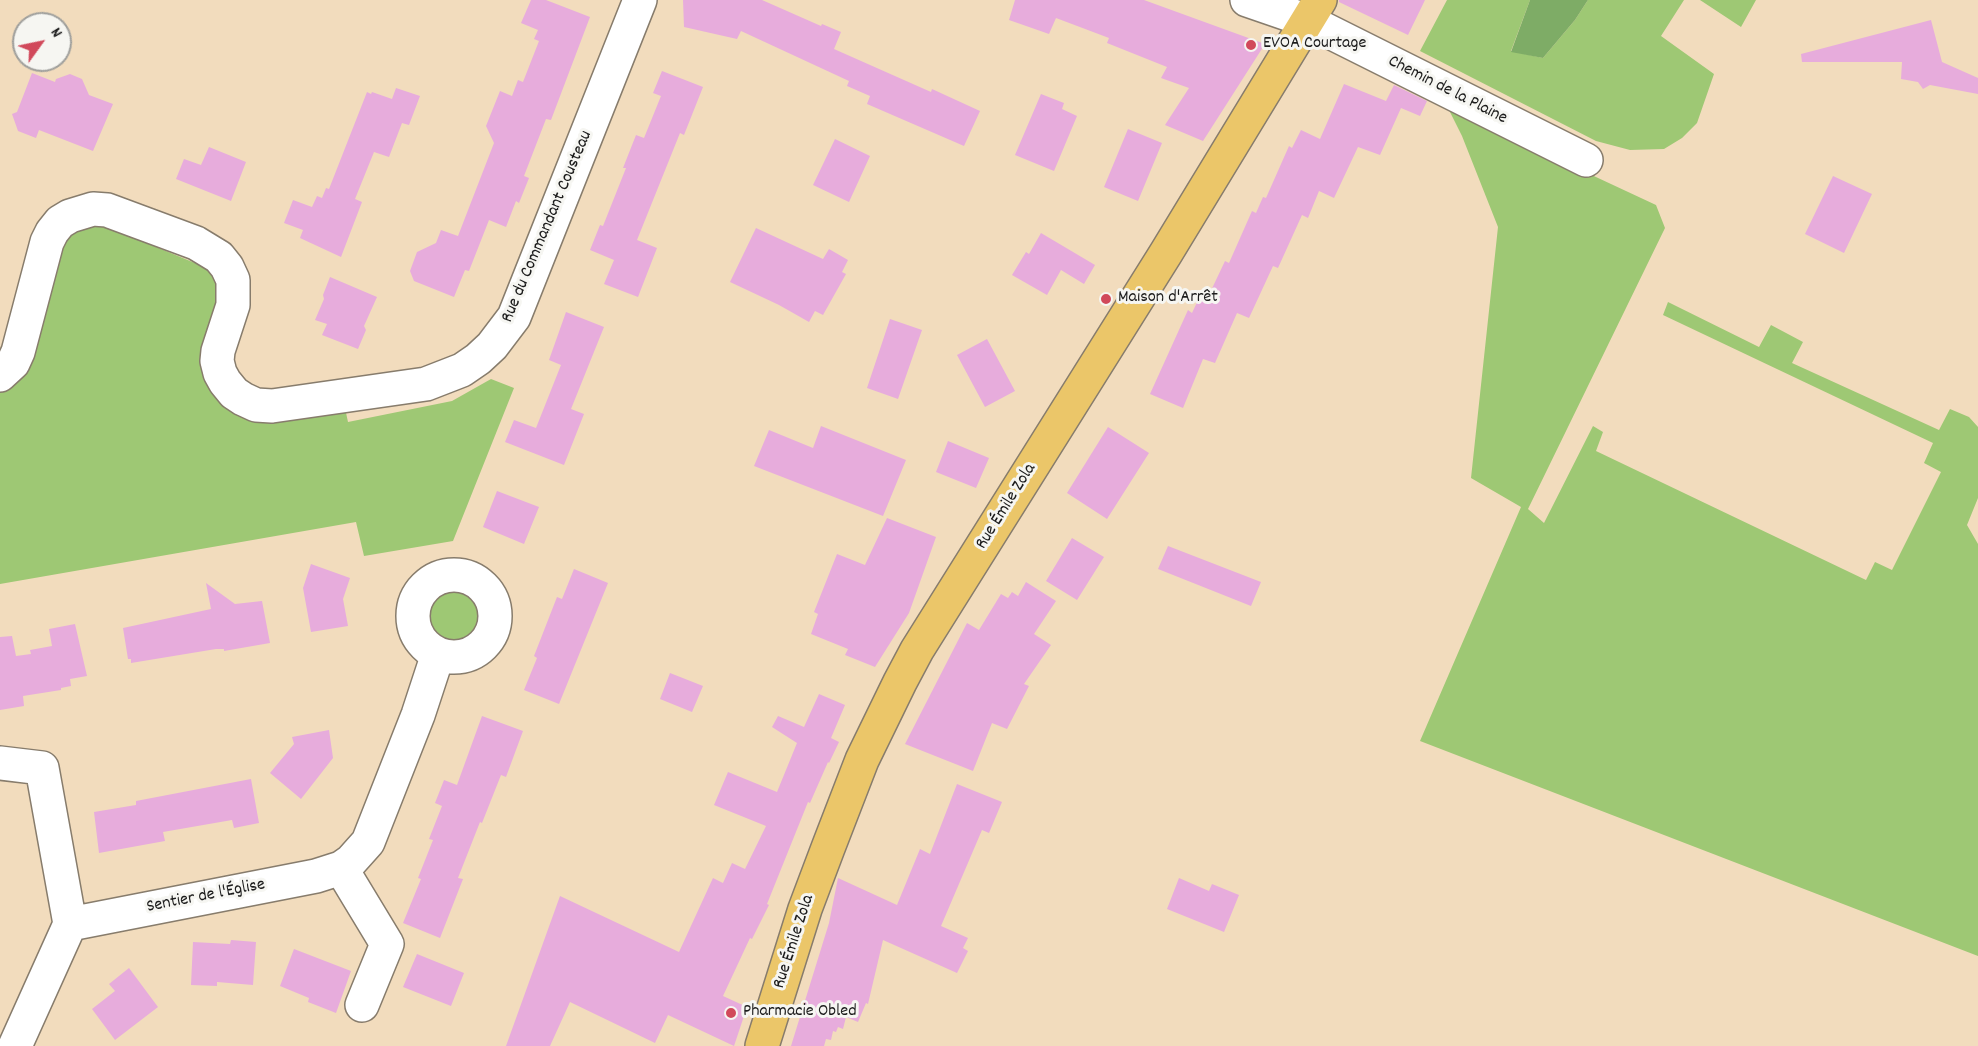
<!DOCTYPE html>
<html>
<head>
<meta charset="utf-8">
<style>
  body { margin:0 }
  #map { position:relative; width:1978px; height:1046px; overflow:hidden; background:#f2dcbd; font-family:Dekko,sans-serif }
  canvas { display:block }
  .north { position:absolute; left:12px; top:12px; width:60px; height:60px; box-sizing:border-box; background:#f6f6f2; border:2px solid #9f9f9c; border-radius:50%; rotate:57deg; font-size:16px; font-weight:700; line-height:24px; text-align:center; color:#1c1c1c }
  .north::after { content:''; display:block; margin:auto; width:21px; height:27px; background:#d1495b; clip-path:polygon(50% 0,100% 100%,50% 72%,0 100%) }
</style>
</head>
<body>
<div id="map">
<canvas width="1978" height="1046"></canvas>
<div class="north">N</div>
</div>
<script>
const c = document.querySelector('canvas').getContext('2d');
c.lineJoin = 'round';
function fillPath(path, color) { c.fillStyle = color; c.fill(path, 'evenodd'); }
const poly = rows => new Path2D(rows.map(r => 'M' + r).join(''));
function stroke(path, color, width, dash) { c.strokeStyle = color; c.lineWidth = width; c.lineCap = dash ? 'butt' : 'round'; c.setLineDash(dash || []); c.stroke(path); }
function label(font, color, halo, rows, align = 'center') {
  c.font = font + ' Dekko,sans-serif'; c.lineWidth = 6; c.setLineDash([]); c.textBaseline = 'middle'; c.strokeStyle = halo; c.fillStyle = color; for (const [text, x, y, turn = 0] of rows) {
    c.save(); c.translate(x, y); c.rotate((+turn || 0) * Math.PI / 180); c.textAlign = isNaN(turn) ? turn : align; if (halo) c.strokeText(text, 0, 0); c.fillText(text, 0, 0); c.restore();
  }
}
fillPath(poly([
  [1447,0,1530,0,1511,51,1543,58,1575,20,1588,0,1684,0,1661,36,1714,74,1697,123,1682,138,1664,149,1630,150,1596,141,1420,51],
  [1700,0,1756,0,1741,27],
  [1448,108,1656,205,1665,228,1528,509,1544,523,1593,426,1603,432,1596,451,1866,580,1875,562,1892,570,1941,472,1924,463,1933,443,1663,315,1668,302,1759,347,1771,325,1803,342,1792,363,1939,430,1950,409,1969,417,1978,427,1978,498,1967,525,1978,544,1978,956,1420,741,1521,507,1471,478,1498,227,1462,136],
  [85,223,98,223,207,268,217,282,214,394,345,408,348,422,452,401,491,379,514,388,453,541,364,556,356,522,0,584,0,392,16,381,66,236],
  '421 616a33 33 0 1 1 66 0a33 33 0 1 1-66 0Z'
]), '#9ec874');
fillPath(poly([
  [1530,0,1588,0,1575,20,1543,58,1511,52]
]), '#7eac66');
fillPath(poly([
  [531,0,546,0,590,17,551,120,546,119,524,176,529,178,519,203,516,201,506,227,489,220,469,271,465,270,454,297,414,281,410,271,417,252,436,243,441,230,458,236,494,143,486,126,500,91,512,96,518,80,523,82,539,41,534,39,538,30,521,23],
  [683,0,762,0,821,26,822,24,841,32,834,49,931,92,932,89,980,111,964,146,867,104,870,96,847,86,849,81,741,31,737,39,684,27],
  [1015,0,1144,0,1265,44,1203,141,1165,125,1189,88,1161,78,1167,67,1107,43,1109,38,1056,18,1049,34,1009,20],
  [1339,0,1425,0,1408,35,1339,2],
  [1931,20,1942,62,1978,78,1978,94,1930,85,1923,89,1918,82,1901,79,1902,62,1802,62,1801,54],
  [662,71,703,87,684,135,680,133,637,240,657,248,638,297,604,284,614,260,590,250,600,225,603,226,626,168,623,168,636,135,644,138,661,96,653,93],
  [32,73,55,82,56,79,70,74,82,79,89,95,113,104,93,151,39,130,36,138,18,131,12,114,17,112],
  [1344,84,1386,101,1394,85,1427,101,1420,116,1401,108,1380,155,1358,147,1334,198,1319,191,1308,218,1302,215,1278,268,1273,266,1249,318,1237,313,1215,363,1203,359,1183,408,1150,394,1188,310,1192,313,1200,296,1207,299,1225,261,1229,263,1252,211,1256,213,1263,197,1266,198,1289,146,1292,148,1301,130,1320,139],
  [396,88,420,96,409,125,402,123,389,157,374,152,355,199,362,202,341,257,300,238,303,230,284,223,293,200,312,207,317,196,322,198,326,188,329,189,367,92,371,94,372,92,392,99],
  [1041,94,1064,103,1062,109,1077,116,1054,171,1015,155],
  [1128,129,1162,143,1138,201,1104,187],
  [835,139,870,156,849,202,813,185],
  [209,147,246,162,231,201,176,179,184,159,201,165],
  [1833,176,1872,194,1844,253,1805,234],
  [756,228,823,259,829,249,848,260,842,272,846,274,823,315,815,311,809,322,779,305,730,282],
  [1041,233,1095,265,1084,284,1061,270,1047,295,1012,275,1026,252,1029,254],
  [330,277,377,297,364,326,366,330,358,349,322,335,327,324,315,320,324,299,323,295],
  [566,312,604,327,571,409,584,414,564,465,505,442,514,420,536,428,561,365,549,360],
  [890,319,922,330,898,399,867,388],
  [987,339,1015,391,985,407,957,355],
  [821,426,906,460,883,516,754,466,769,430,813,448],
  [1108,427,1149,453,1107,519,1067,493],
  [948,441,989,458,976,488,936,472],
  [497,491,539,507,524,544,483,527],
  [887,518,936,537,909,613,875,667,845,655,848,649,811,634,818,614,814,612,837,554,865,565],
  [1072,538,1104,557,1077,600,1046,581],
  [1168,546,1261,582,1251,606,1158,569],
  [311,564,350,578,343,599,348,626,311,632,303,588],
  [574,569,608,583,559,704,524,690,537,658,534,656,557,597,562,599],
  [1026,582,1056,601,1034,634,1051,645,1024,684,1029,686,1007,729,992,723,973,771,905,744,967,623,979,630,1001,594,1008,598,1012,592,1018,596],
  [206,583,235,604,262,601,270,643,224,651,224,649,216,649,131,663,131,659,128,659,123,628,211,609],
  [75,624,87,676,70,679,71,686,61,688,61,690,23,696,24,706,0,710,0,637,12,636,16,656,31,654,30,650,52,646,49,629],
  [670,673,703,686,692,712,660,699],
  [819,694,845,705,831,738,839,742,829,763,828,762,810,803,808,802,767,904,769,905,752,939,750,938,723,996,747,1007,734,1046,668,1015,655,1043,570,1002,550,1046,506,1046,560,896,679,952,713,878,723,883,732,863,745,869,766,826,714,805,728,772,777,792,797,743,772,727,778,716,804,727],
  [482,716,523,731,506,777,501,775,482,823,480,822,458,878,463,879,440,938,403,923,421,879,418,878,433,840,429,839,442,806,435,803,444,780,457,785],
  [329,730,333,758,301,799,270,773,294,744,292,737],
  [251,779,259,823,234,828,232,820,163,832,165,841,99,853,94,812,136,805,136,801],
  [957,784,1002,802,989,833,982,830,941,926,968,938,963,948,968,951,957,973,883,940,868,1004,866,1003,858,1022,846,1017,843,1029,838,1027,836,1032,833,1031,831,1040,826,1039,824,1046,791,1046,829,923,838,878,897,905,920,849,930,854],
  [1179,878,1209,891,1212,884,1239,895,1224,932,1167,909],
  [231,940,256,942,253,985,217,982,217,986,191,985,193,942,230,944],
  [294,949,351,971,336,1013,308,1002,309,998,280,986],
  [417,954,464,973,451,1006,403,987],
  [129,968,158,1007,115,1040,92,1009,115,991,109,984]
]), '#e7acdc');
const minor = poly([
  [1247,0,1308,21,1586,160],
  [0,375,13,363,18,352,47,242,52,232,60,222,70,216,93,209,107,210,196,243,219,257,227,267,233,280,233,305,218,351,217,361,220,373,225,382,234,393,243,399,256,405,272,406,426,384,462,370,478,359,492,346,514,317,640,0],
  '413 616a41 41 0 1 1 82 0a41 41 0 1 1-82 0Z',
  [0,763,42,768,70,924],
  [341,868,387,944,362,1005],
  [15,1046,70,924,316,876,341,868,351,861,368,842,418,715,438,654]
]);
const major = poly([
  [762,1046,805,909,828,848,862,760,900,682,917,650,1166,253,1320,0]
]);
stroke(minor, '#877c6c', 36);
stroke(major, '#877c6c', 36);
stroke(minor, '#fff', 33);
stroke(major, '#ebc669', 33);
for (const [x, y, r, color] of [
  [1251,45,6,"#d1495b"],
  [1106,299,6,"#d1495b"],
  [731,1013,6,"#d1495b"]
]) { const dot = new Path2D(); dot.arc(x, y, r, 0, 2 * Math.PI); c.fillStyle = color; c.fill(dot); stroke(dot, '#f6f6f2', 2); }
label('18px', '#1c1c1c', '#f6f6f2', [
  ["EVOA Courtage",1263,45],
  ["Maison d'Arrêt",1118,299],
  ["Pharmacie Obled",743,1013]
], 'left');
label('18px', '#1c1c1c', '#f6f6f2', [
  ["Chemin de la Plaine",1447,91,27],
  ["Rue du Commandant Cousteau",548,227,-67],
  ["Rue Émile Zola",1007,507,-58],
  ["Sentier de l'Église",206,897,-11],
  ["Rue Émile Zola",795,942,-72]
]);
</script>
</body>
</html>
